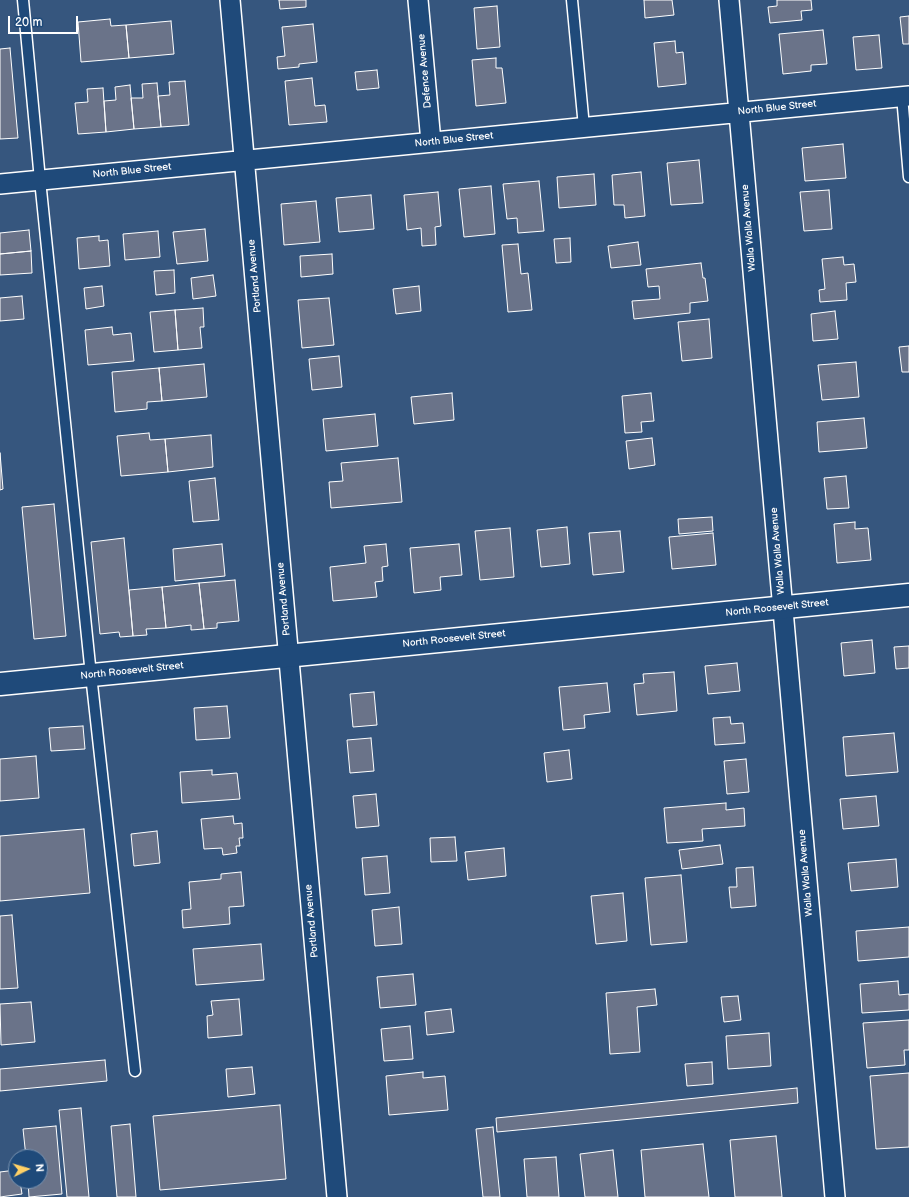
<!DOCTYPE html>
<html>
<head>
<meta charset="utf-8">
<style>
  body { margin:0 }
  #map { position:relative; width:909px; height:1197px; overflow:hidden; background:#36567e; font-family:"Balsamiq Sans",sans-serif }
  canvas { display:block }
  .north { position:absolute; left:8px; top:1149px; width:40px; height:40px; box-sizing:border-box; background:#1f4a7a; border:1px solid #7992af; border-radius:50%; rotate:85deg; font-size:11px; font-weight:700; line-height:16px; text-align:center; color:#fff }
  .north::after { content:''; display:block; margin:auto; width:14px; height:18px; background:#ffd166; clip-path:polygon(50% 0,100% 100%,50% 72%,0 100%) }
  .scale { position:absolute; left:8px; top:16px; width:70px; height:18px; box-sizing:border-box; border:2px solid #fff; border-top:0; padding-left:5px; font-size:12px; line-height:14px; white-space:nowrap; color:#fff; -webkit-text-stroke:3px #1f4a7a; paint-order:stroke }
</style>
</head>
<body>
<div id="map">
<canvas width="909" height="1197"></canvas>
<div class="north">N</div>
<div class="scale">20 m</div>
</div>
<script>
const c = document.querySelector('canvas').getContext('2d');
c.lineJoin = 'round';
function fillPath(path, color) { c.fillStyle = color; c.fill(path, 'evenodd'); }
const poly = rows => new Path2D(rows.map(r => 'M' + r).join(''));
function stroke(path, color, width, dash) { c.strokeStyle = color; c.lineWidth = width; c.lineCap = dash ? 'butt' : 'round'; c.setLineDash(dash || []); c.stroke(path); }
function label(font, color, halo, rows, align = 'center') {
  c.font = font + ' "Balsamiq Sans",sans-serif'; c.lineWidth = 3; c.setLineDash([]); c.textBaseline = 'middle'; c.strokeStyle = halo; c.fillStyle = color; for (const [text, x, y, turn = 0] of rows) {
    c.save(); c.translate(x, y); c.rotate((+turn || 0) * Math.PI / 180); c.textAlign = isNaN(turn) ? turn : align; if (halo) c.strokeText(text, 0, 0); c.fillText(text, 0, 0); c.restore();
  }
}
const building = poly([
  [279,0,306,0,306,7,280,9,279,0],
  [644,0,672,0,674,15,645,18,644,0],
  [777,0,811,0,812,10,801,11,802,20,770,23,768,7,777,6,777,0],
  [497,6,500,47,477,49,474,8,497,6],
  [909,16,909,44,903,44,900,17,909,16],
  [110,19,111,26,126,25,129,58,81,62,78,22,110,19],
  [171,21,174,54,129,58,126,25,171,21],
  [313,24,317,62,299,64,299,67,278,69,277,57,285,56,282,27,313,24],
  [823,30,827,64,811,65,811,71,783,74,779,34,823,30],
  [879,35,882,68,856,70,853,37,879,35],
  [675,41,676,53,683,52,686,84,658,87,654,43,675,41],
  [10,48,18,138,0,139,0,49,10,48],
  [496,58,496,68,502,68,506,103,476,106,472,60,496,58],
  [377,70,379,88,357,90,355,72,377,70],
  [312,78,315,106,325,105,327,122,289,125,285,81,312,78],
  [185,81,189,125,161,127,158,96,170,95,169,82,185,81],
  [157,83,161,127,134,129,131,98,143,98,142,84,157,83],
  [130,85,134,129,106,132,104,101,116,100,115,87,130,85],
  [103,88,106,132,78,134,75,103,88,102,87,89,103,88],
  [843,144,846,178,805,181,802,148,843,144],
  [699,160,703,203,671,205,667,163,699,160],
  [641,172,645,216,625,218,624,205,614,205,612,175,641,172],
  [594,174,596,205,559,208,557,177,594,174],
  [539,181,544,231,518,233,517,218,507,219,503,184,539,181],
  [491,186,495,234,464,237,459,189,491,186],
  [829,190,832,229,804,231,800,192,829,190],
  [438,192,441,226,435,227,436,245,422,246,421,228,407,230,404,195,438,192],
  [371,195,374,229,339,232,336,198,371,195],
  [316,201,320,242,284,245,281,204,316,201],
  [205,229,208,261,177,264,173,232,205,229],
  [29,230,31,251,0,254,0,233,29,230],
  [158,231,160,257,125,260,123,234,158,231],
  [99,236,99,241,108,240,110,266,79,269,77,238,99,236],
  [570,238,571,262,556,263,554,239,570,238],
  [638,242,641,265,611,268,608,246,638,242],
  [518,244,521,274,528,273,532,310,508,312,502,245,518,244],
  [31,251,32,273,0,275,0,254,31,251],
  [332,254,333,274,301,277,300,256,332,254],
  [843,257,844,265,854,264,856,282,846,283,847,300,820,302,819,290,825,289,822,259,843,257],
  [701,263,703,278,705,278,708,301,690,303,690,313,634,319,632,301,660,299,659,286,648,287,646,269,701,263],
  [174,270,175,293,156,295,154,271,174,270],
  [213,275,216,296,193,299,191,278,213,275],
  [102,286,104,306,86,309,84,288,102,286],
  [419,286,421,311,396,314,393,289,419,286],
  [22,296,24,319,0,321,0,298,22,296],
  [329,298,334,345,302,348,298,300,329,298],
  [203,308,204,327,200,327,202,348,178,350,175,310,203,308],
  [175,310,178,350,154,352,150,312,175,310],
  [835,311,838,339,813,341,811,314,835,311],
  [709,319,712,358,682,361,678,322,709,319],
  [112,327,113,335,131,333,134,361,88,365,85,330,112,327],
  [909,346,909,372,902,372,899,347,909,346],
  [339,356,342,387,312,390,309,359,339,356],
  [856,362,859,397,822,400,818,365,856,362],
  [204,364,207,397,162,401,159,368,204,364],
  [159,368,162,401,147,402,147,409,115,412,112,372,159,368],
  [452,393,454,420,414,424,411,397,452,393],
  [651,393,654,421,641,422,642,432,625,433,622,396,651,393],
  [375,414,378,446,326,451,323,419,375,414],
  [864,418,867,448,819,452,817,422,864,418],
  [149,433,150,440,165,439,168,472,121,476,117,436,149,433],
  [211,435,213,467,168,472,165,439,211,435],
  [652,438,655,465,629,469,626,441,652,438],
  [0,453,3,489,0,490,0,453],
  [398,458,402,502,331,508,329,482,343,481,341,463,398,458],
  [846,476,849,508,827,509,824,478,846,476],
  [215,478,219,520,193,522,189,481,215,478],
  [54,504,66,636,34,639,22,507,54,504],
  [712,517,713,531,679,534,678,519,712,517],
  [855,522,855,529,868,528,871,560,837,563,834,524,855,522],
  [567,527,570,564,541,567,537,530,567,527],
  [510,528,514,577,480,580,475,531,510,528],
  [620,531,624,572,593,575,589,533,620,531],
  [713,533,716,565,672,569,669,537,713,533],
  [124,538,133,636,120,637,119,632,100,634,91,542,124,538],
  [222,544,225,576,175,581,173,549,222,544],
  [386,544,388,566,382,567,383,581,375,582,377,597,333,601,330,567,366,563,364,546,386,544],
  [459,544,462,575,440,577,441,590,414,593,410,548,459,544],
  [235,580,239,621,217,623,217,628,204,629,199,583,235,580],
  [199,583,204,629,191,630,191,625,166,628,162,587,199,583],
  [162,587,166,628,146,629,147,635,133,636,129,590,162,587],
  [872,640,875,673,844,676,841,643,872,640],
  [909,646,909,668,896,669,894,647,909,646],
  [737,663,740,691,708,694,705,666,737,663],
  [674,672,677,711,637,715,634,684,644,683,643,674,674,672],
  [607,683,610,712,584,715,585,728,563,730,559,687,607,683],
  [374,692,377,725,353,727,350,694,374,692],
  [227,706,230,738,196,740,194,708,227,706],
  [730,717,731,724,743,723,745,743,715,745,713,718,730,717],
  [83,726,85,749,51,751,49,728,83,726],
  [894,733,898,772,846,776,843,737,894,733],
  [371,738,374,771,350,773,347,740,371,738],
  [569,750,572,779,547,782,544,753,569,750],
  [36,756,39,798,0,801,0,759,36,756],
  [746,759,749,792,727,794,724,761,746,759],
  [212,770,212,775,237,773,240,799,182,803,180,772,212,770],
  [376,794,379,826,356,828,353,796,376,794],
  [876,796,879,826,843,829,840,799,876,796],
  [726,803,726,810,744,808,745,826,702,829,703,841,667,843,664,808,726,803],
  [233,816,234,824,242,823,243,838,239,838,240,846,236,846,237,853,223,855,222,848,204,849,201,819,233,816],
  [84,829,90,893,0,901,0,836,84,829],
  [157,831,160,863,134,866,131,834,157,831],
  [455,837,457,861,431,862,430,838,455,837],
  [720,845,723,864,682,869,679,850,720,845],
  [504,848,506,876,468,880,465,852,504,848],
  [387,856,390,893,365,895,362,858,387,856],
  [896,859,898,887,851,891,848,863,896,859],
  [753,867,756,906,731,908,729,887,737,887,736,868,753,867],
  [241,872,244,906,229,907,230,924,183,928,182,910,191,909,189,882,221,879,221,874,241,872],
  [681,875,687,942,651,945,645,878,681,875],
  [623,893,627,941,596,944,591,896,623,893],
  [399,907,402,944,375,946,372,910,399,907],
  [12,915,18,988,0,989,0,916,12,915],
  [909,927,909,957,858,961,856,931,909,927],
  [261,944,264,980,196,985,193,949,261,944],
  [413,974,416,1005,380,1008,377,977,413,974],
  [898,981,899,995,909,994,909,1010,862,1013,860,984,898,981],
  [655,989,657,1005,637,1007,640,1052,610,1054,606,993,655,989],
  [738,996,741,1020,724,1022,721,997,738,996],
  [239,999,242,1035,208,1038,207,1016,213,1015,211,1001,239,999],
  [31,1002,35,1042,1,1045,0,1004,31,1002],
  [451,1009,454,1032,427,1035,425,1012,451,1009],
  [909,1020,909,1050,904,1050,905,1065,867,1068,863,1023,909,1020],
  [410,1026,413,1059,384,1061,381,1029,410,1026],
  [769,1033,771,1066,728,1069,726,1036,769,1033],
  [105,1060,107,1081,0,1091,0,1069,105,1060],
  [712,1062,713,1084,687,1086,685,1064,712,1062],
  [252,1067,255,1094,228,1097,226,1069,252,1067],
  [423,1072,423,1078,445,1076,448,1110,389,1115,386,1076,423,1072],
  [909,1073,909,1147,876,1149,870,1076,909,1073],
  [797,1088,798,1103,497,1132,496,1118,797,1088],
  [280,1105,286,1179,160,1190,153,1116,280,1105],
  [81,1108,89,1197,67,1197,59,1110,81,1108],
  [130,1124,136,1197,117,1197,111,1126,130,1124],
  [56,1126,62,1194,29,1197,28,1181,40,1181,40,1157,26,1157,23,1129,56,1126],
  [493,1127,500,1197,483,1197,476,1129,493,1127],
  [776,1136,782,1197,735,1197,730,1140,776,1136],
  [703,1144,709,1197,645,1197,641,1150,703,1144],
  [613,1150,618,1197,585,1197,580,1154,613,1150],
  [556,1157,559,1197,527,1197,524,1159,556,1157],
  [16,1170,16,1181,20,1181,22,1194,0,1197,0,1172,16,1170]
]);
fillPath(building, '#6a7389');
stroke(building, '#fff', 1);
const lane = poly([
  [23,0,40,180,91,675,135,1071],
  [572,0,584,127],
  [902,96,909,177]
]);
const street = poly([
  [230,0,337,1197],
  [418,0,431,142],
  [729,0,835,1197],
  [0,184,909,96]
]);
const secondary = poly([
  [0,684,909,595]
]);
stroke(lane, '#fff', 13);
stroke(street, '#fff', 22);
stroke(secondary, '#fff', 25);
stroke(lane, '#1f4a7a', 10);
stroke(street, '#1f4a7a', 19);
stroke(secondary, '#1f4a7a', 22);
label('10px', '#fff', '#1f4a7a', [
  ["Defence Avenue",425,71,-95],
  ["North Blue Street",777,108,-6],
  ["North Blue Street",454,140,-6],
  ["North Blue Street",132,171,-6],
  ["Walla Walla Avenue",749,228,-95],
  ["Portland Avenue",255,276,-95],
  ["Walla Walla Avenue",778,551,-95],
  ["Portland Avenue",284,599,-95],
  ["North Roosevelt Street",777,608,-6],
  ["North Roosevelt Street",454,639,-6],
  ["North Roosevelt Street",132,671,-6],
  ["Walla Walla Avenue",806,873,-95],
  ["Portland Avenue",312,921,-95]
]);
</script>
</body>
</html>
